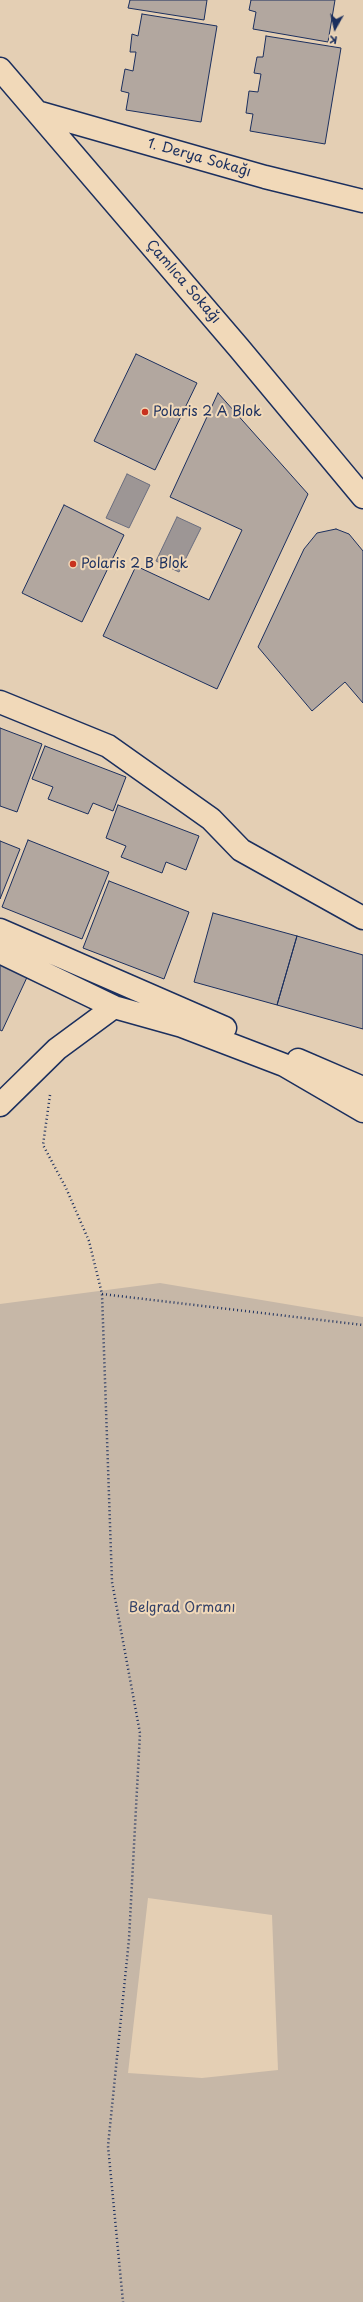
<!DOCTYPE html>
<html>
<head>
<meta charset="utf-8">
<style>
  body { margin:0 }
  #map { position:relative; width:363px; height:2302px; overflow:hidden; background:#e4cfb4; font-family:"Playpen Sans",sans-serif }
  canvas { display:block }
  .north { position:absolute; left:315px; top:8px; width:40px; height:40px; -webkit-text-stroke:3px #f1d9b9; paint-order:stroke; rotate:188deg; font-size:11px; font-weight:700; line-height:16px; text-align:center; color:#1b2f5e }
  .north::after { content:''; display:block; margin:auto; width:14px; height:18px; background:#1b2f5e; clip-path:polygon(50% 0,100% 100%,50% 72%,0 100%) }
</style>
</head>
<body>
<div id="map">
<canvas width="363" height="2302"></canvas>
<div class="north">K</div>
</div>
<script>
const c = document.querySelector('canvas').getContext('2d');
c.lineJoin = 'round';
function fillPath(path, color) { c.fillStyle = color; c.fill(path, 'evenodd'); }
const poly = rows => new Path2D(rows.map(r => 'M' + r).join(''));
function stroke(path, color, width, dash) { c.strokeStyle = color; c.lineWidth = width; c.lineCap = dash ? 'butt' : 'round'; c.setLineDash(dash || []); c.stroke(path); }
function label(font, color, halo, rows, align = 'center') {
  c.font = font + ' "Playpen Sans",sans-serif'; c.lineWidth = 4; c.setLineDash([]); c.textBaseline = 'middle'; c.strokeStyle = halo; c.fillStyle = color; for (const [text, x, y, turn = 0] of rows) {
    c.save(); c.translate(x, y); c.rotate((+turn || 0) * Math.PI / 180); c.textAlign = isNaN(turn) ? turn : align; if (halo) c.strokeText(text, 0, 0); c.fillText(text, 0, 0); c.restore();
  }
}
fillPath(poly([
  [160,1283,363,1317,363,2302,0,2302,0,1304],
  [148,1898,272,1915,278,2070,202,2078,128,2073]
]), '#c6b7a7');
const water = poly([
  [127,474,150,485,129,528,106,518,127,474],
  [177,517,201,528,179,572,156,561,177,517]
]);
fillPath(water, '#9d9695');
stroke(water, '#696d7f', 1);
const building = poly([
  [130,0,207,0,204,20,128,8,130,0],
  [251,0,335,0,328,42,253,29,256,12,249,10,251,0],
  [142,14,217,26,201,122,126,110,129,93,121,91,125,69,133,71,136,52,130,52,132,34,138,36,142,14],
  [266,36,341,48,325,144,250,131,253,114,246,113,249,91,258,92,261,74,254,73,257,57,263,57,266,36],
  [136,354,197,383,155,470,94,441,136,354],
  [218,393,308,494,217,689,103,636,136,566,209,600,242,530,170,497,218,393],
  [64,505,124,535,82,622,22,593,64,505],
  [336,529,349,534,363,551,363,703,345,682,312,711,258,647,304,549,317,533,336,529],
  [0,728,42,744,17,812,0,806,0,728],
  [45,746,126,777,113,811,93,803,88,814,48,799,53,787,32,779,45,746],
  [118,805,199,836,186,870,166,862,162,873,121,857,126,846,106,838,118,805],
  [28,840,109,872,82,939,2,907,28,840],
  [0,841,20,849,0,899,0,841],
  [109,881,189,912,164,979,83,948,109,881],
  [213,913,297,936,277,1005,194,982,213,913],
  [297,936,363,955,363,1029,277,1005,297,936],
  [0,959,29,973,2,1031,0,1030,0,959]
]);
fillPath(building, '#b2a79f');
stroke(building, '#1b2f5e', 1);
const minor = poly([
  [0,69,239,348,363,497],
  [37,112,265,177,363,201],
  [0,702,108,746,211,819,241,850,363,918],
  [0,930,225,1028],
  [0,952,114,1007,182,1026,284,1065,363,1111],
  [298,1060,363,1088],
  [0,1105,57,1049,114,1007]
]);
stroke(minor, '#1b2f5e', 25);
stroke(poly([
  [50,1095,43,1145,66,1188,89,1241,102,1294,112,1582,140,1733,129,1939,108,2146,123,2302],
  [102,1294,363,1325]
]), '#1b2f5e', 2.5, [1, 3]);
stroke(minor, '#f1d9b9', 22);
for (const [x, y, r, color] of [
  [145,412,4,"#c8321e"],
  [73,564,4,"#c8321e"]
]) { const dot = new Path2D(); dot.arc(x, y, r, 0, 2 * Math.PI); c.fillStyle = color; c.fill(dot); stroke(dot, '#f1d9b9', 1.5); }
label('14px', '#1b2f5e', '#f1d9b9', [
  ["1. Derya Sokağı",199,158,16],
  ["Çamlıca Sokağı",183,282,49]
]);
label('14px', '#1b2f5e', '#f1d9b9', [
  ["Polaris 2 A Blok",153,412],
  ["Polaris 2 B Blok",81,564]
], 'left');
label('14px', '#354369', '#f1d9b9', [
  ["Belgrad Ormanı",182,1608]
]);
</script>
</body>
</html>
